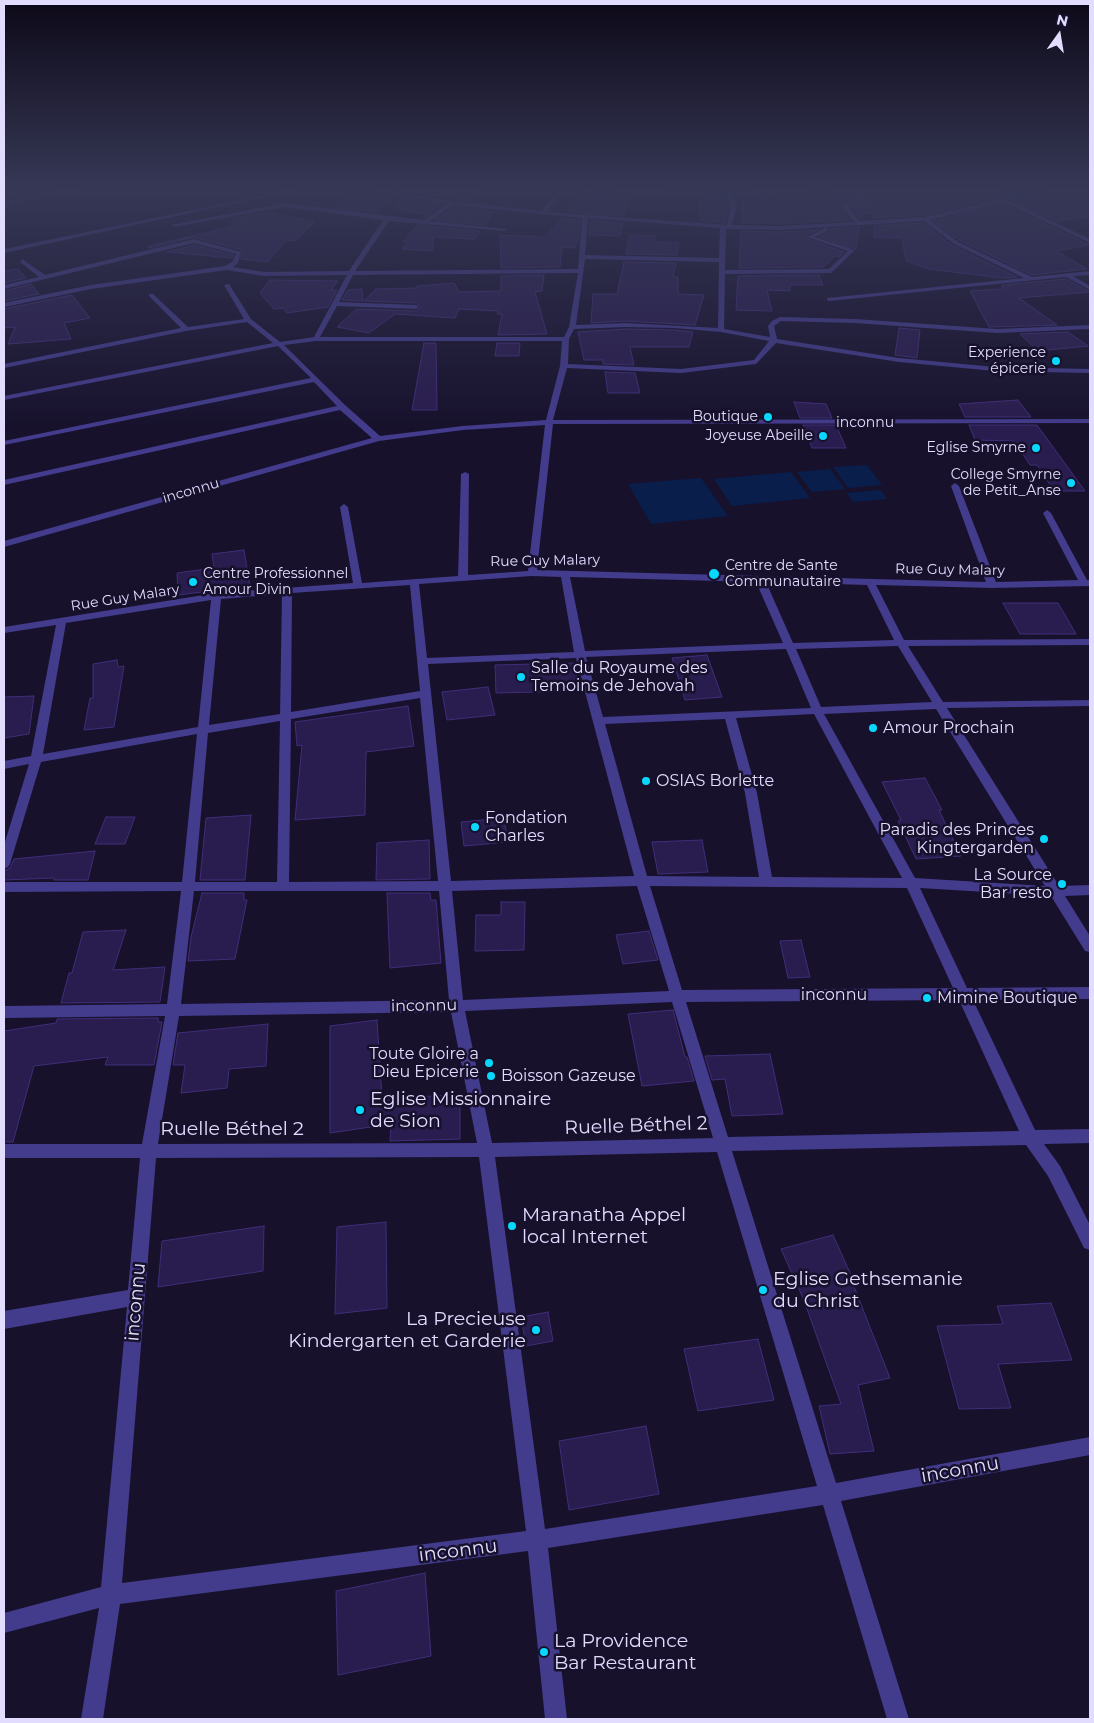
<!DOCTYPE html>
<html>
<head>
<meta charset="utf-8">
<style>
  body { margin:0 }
  #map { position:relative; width:1094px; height:1723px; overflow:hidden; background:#17112c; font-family:Montserrat,sans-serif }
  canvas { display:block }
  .frame { position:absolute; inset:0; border:5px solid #e2dcff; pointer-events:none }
  .north { position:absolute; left:1034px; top:10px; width:50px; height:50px; -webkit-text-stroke:4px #17112c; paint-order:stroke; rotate:13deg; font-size:14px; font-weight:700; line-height:20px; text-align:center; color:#e2dcff }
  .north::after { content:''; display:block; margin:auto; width:18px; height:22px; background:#e2dcff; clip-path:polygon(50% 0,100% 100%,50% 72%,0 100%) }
</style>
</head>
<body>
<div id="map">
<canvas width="1094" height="1723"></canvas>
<div class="frame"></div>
<div class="north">N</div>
</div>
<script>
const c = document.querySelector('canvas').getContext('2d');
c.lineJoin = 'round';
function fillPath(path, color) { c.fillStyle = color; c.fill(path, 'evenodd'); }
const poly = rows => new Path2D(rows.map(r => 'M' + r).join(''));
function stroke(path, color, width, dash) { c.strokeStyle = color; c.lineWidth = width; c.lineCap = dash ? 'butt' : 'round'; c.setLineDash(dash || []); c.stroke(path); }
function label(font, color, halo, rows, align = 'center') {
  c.font = font + ' Montserrat,sans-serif'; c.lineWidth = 5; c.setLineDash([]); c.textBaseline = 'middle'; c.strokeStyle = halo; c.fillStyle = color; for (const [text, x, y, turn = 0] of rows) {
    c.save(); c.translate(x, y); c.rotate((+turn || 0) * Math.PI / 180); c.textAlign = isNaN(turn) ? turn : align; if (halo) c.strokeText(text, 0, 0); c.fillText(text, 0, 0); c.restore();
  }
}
fillPath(poly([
  [867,465,882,485,848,488,833,467],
  [830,469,845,489,812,492,797,472],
  [791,472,810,498,732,506,714,479],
  [701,478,728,516,651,524,628,484],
  [881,490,887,499,853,502,847,493]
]), '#0a1e4c');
stroke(poly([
  [4,203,76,190],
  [957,213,1018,199,1029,199],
  [936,217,929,219,953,239]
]), '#0a1e4c', 4);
const building = poly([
  [399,190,480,190,477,192,481,193,470,201,399,190],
  [587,190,592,192,629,194,624,216,568,212,587,190],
  [831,190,848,190,858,201,839,205,850,220,780,224,742,223,743,197,777,195,778,199,837,199,831,190],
  [858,190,991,190,1004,197,925,215,873,218,873,214,861,213,860,219,851,207,869,205,871,203,858,190],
  [1049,190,1090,190,1090,217,1056,221,1013,201,1047,192,1049,190],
  [354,195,391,198,375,212,337,208,354,195],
  [398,197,442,205,423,218,427,214,398,210,398,197],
  [699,197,726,198,729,205,725,223,701,221,699,197],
  [1003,204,1090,245,1056,251,1087,269,1032,275,959,240,933,221,1003,204],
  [454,207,477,209,493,212,485,225,435,220,454,207],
  [268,212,314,222,295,241,286,240,268,262,241,259,242,250,194,237,149,248,148,246,232,227,233,218,268,212],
  [562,218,580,220,579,235,575,248,562,247,560,267,501,268,500,235,546,237,562,218],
  [590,220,623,223,620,236,589,235,590,220],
  [923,223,953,246,1017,277,1001,278,929,269,906,261,902,238,874,237,874,226,923,223],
  [417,225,480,231,474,239,433,237,433,251,402,249,407,242,403,242,417,225],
  [859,227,856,249,820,237,830,232,830,229,859,227],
  [818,230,806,235,805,238,844,252,839,257,835,256,823,267,739,268,741,231,780,232,818,230],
  [630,235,656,236,654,242,679,243,677,255,626,254,630,235],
  [194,245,233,255,232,258,167,252,194,245],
  [624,262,676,263,673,277,678,277,678,294,704,295,695,325,626,321,591,323,593,294,617,294,624,262],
  [18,269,26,278,4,283,4,271,18,269],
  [544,275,542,291,535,292,547,334,498,335,502,314,497,314,498,311,459,309,455,318,395,314,369,333,337,327,356,309,416,311,421,308,416,303,364,301,376,289,417,288,417,286,454,283,459,292,501,291,501,276,544,275],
  [819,275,823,285,790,285,790,291,767,290,772,311,736,310,738,276,819,275],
  [1066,279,1090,292,1019,298,1057,325,989,327,970,291,1002,289,1002,285,1066,279],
  [270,280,338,281,331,290,337,290,328,307,287,313,283,308,274,309,260,293,270,280],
  [31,284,39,294,4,301,4,291,31,284],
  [362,289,363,301,342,300,348,290,362,289],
  [72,295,90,318,64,323,71,339,8,344,15,327,4,328,4,309,72,295],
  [899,328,920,330,917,358,895,355,899,328],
  [626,329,674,330,693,332,689,347,630,347,634,365,603,364,603,360,584,360,578,332,626,329],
  [1068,332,1088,346,1038,351,1020,334,1068,332],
  [424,343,436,343,437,410,412,410,424,343],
  [497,343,520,343,519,356,495,356,497,343],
  [605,372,635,373,640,393,608,393,605,372],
  [1018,400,1031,417,965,417,959,404,1018,400],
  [794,402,826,404,832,418,800,418,794,402],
  [803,425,836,425,846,448,812,448,803,425],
  [969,425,1037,425,1085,491,1054,491,1037,465,1030,465,1014,441,975,440,969,425],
  [244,550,250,586,178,595,177,573,214,568,212,554,244,550],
  [1003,603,1058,603,1076,634,1020,634,1003,603],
  [707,655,722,697,685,700,672,658,707,655],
  [117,660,118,667,124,666,114,727,84,730,90,698,93,698,93,664,117,660],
  [575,663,578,691,496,693,495,665,575,663],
  [488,687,495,715,447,720,442,692,488,687],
  [34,696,29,734,4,738,4,697,34,696],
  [408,706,414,746,366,752,365,815,295,820,302,745,297,746,295,722,408,706],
  [925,778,942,810,939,810,961,856,916,859,898,821,901,820,882,782,925,778],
  [251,815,245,880,200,880,206,818,251,815],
  [106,817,135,817,125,844,95,844,106,817],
  [504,818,508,842,464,846,461,822,504,818],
  [429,840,430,879,376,880,377,843,429,840],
  [702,840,708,872,658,874,652,842,702,840],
  [95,851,88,880,54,880,54,878,4,880,4,871,10,868,14,859,95,851],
  [202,893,244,893,244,900,247,900,235,959,188,961,191,937,202,893],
  [387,893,430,893,431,900,436,900,441,963,390,968,387,893],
  [501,902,525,902,524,950,475,951,476,915,501,915,501,902],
  [126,930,113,970,165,967,160,1002,61,1003,69,973,72,973,83,932,126,930],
  [649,931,658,960,623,964,616,935,649,931],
  [801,940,810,977,788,978,780,941,801,940],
  [673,1010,685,1057,687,1057,694,1081,642,1086,628,1014,673,1010],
  [158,1018,158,1022,162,1022,154,1065,105,1065,108,1057,34,1066,13,1142,4,1142,4,1031,56,1023,57,1019,158,1018],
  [377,1020,382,1098,460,1095,460,1139,390,1141,391,1124,330,1133,330,1026,377,1020],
  [268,1024,266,1066,229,1069,227,1088,181,1093,185,1065,173,1065,178,1033,268,1024],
  [770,1054,783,1114,732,1116,725,1079,712,1080,705,1056,770,1054],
  [386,1222,387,1308,335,1314,337,1227,386,1222],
  [264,1226,263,1271,158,1287,162,1241,264,1226],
  [833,1235,855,1284,853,1284,890,1378,858,1385,874,1451,830,1454,819,1406,841,1404,803,1298,781,1249,833,1235],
  [1051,1303,1072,1360,998,1364,1011,1408,959,1409,937,1326,1003,1324,997,1306,1051,1303],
  [548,1312,553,1341,526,1346,521,1317,548,1312],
  [758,1339,774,1400,698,1411,684,1349,758,1339],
  [646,1426,659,1494,569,1510,559,1441,646,1426],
  [425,1573,431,1656,338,1675,336,1591,425,1573]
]);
fillPath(building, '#291c4e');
stroke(building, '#412e7a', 1);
fillPath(poly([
  [290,190,298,190,4,253,4,249,290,190],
  [380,190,452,201,542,211,558,190,562,190,547,212,727,225,731,205,727,196,592,190,720,193,806,190,804,192,732,196,737,205,732,225,780,226,854,222,841,205,862,202,850,190,855,190,869,203,848,206,859,221,925,217,1010,197,993,190,999,190,1015,196,1047,190,1008,200,1090,239,1090,243,1088,242,1003,202,929,220,958,242,1032,277,1090,271,1090,275,1073,276,1090,286,1090,290,1066,277,829,301,827,300,827,298,1024,278,954,244,924,221,780,230,726,229,725,270,829,269,848,251,807,237,827,227,829,230,815,237,855,250,831,273,725,274,724,329,770,337,768,326,772,321,780,317,855,319,997,329,1090,325,1090,329,997,333,855,323,781,321,774,326,777,339,899,358,995,367,1090,369,1090,373,995,371,899,362,776,343,756,364,681,373,567,368,553,420,1090,419,1090,423,553,424,537,570,986,582,951,486,955,483,959,486,996,582,1078,580,1043,513,1047,510,1051,513,1087,580,1090,580,1090,586,992,588,876,585,904,640,1090,639,1090,645,908,646,943,702,1090,700,1090,706,947,708,1059,886,1090,885,1090,895,1065,896,1090,936,1090,952,1085,951,1051,896,920,888,967,988,1090,987,1090,999,973,1000,1035,1130,1090,1129,1090,1143,1044,1144,1060,1166,1090,1225,1090,1250,1084,1248,1048,1176,1026,1145,732,1151,836,1483,1090,1437,1090,1455,841,1501,909,1719,887,1719,823,1505,548,1548,567,1719,545,1719,528,1551,120,1604,103,1719,81,1719,99,1608,4,1633,4,1613,101,1587,127,1307,4,1329,4,1311,128,1290,140,1158,4,1158,4,1144,142,1144,165,1016,4,1018,4,1006,167,1004,181,891,4,892,4,882,182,882,197,734,41,762,10,864,8,867,4,869,4,845,29,764,4,769,4,761,31,756,56,625,4,633,4,627,216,593,353,583,340,507,344,504,348,507,362,583,458,576,461,474,465,472,469,474,468,575,528,571,545,425,463,430,379,441,4,547,4,541,372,438,340,410,4,485,4,480,337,406,314,382,4,445,4,441,311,378,278,346,4,400,4,396,273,343,247,322,186,331,4,368,4,364,181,328,149,296,149,294,153,294,188,327,244,319,224,285,229,284,251,319,280,342,314,337,347,275,264,276,227,270,91,289,4,307,4,303,91,285,225,266,232,262,236,254,194,243,4,289,4,285,39,277,20,262,22,259,45,275,194,239,241,252,238,263,233,267,264,272,349,271,383,220,284,207,174,227,171,225,284,203,424,220,447,204,382,192,380,190],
  [453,205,582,218,578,269,355,271,389,221,504,231,507,229,430,221,453,205],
  [588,218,720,228,719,258,585,255,588,218],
  [585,259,719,262,718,328,626,323,576,325,585,259],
  [578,273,569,327,564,337,320,337,337,306,416,309,419,307,416,305,339,302,353,275,578,273],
  [626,327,674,328,721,332,769,341,754,360,681,369,568,364,569,339,574,329,626,327],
  [316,341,562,341,560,366,546,420,463,426,380,436,345,405,284,345,316,341],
  [532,576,561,577,574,652,427,658,419,584,532,576],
  [570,577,756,582,783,643,585,651,570,577],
  [766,582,867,585,894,640,793,643,766,582],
  [410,585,420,691,291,712,292,593,410,585],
  [282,594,280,714,209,725,221,599,282,594],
  [211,600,198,727,43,754,66,623,211,600],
  [898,646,932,702,821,707,796,649,898,646],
  [786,649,811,708,603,717,586,657,786,649],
  [576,658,634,876,451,881,428,664,576,658],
  [420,698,438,881,289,882,291,719,420,698],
  [936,709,1045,886,915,878,824,714,936,709],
  [814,714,902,878,772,877,757,793,736,718,814,714],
  [725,719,745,793,759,877,647,876,605,724,725,719],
  [280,721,277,882,195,882,208,733,280,721],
  [637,886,669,991,463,1000,452,891,637,886],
  [650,886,907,888,953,988,682,990,650,886],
  [194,891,439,891,449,1000,181,1004,194,891],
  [959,1000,1019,1131,728,1137,686,1002,959,1000],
  [672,1002,713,1138,492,1143,465,1011,672,1002],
  [451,1012,477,1143,158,1144,179,1016,451,1012],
  [717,1152,817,1486,545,1529,495,1157,717,1152],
  [479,1157,526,1531,122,1583,156,1158,479,1157]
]), '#433b8c');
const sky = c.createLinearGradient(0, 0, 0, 431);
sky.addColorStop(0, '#0d0918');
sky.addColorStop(0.44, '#363856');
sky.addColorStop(1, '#36385600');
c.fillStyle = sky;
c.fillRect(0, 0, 1094, 431);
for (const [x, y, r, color] of [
  [1056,361,5,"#08d8ff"],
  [768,417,5,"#08d8ff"],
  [823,436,5,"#08d8ff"],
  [1036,448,5,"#08d8ff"],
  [1071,483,5,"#08d8ff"],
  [714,574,6,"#08d8ff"],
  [193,582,5,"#08d8ff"],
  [521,677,5,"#08d8ff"],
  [873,728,5,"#08d8ff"],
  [646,781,5,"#08d8ff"],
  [475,827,5,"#08d8ff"],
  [1044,839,5,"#08d8ff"],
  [1062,884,5,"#08d8ff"],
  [927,998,5,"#08d8ff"],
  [489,1063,5,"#08d8ff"],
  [491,1076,5,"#08d8ff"],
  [360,1110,5,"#08d8ff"],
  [512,1226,5,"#08d8ff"],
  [763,1290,5,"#08d8ff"],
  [536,1330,5,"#08d8ff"],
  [544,1652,5,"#08d8ff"]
]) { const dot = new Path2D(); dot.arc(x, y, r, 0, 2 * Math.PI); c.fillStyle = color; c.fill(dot); stroke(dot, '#17112c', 2); }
label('14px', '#e2dcff', '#17112c', [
  ["Experience",1046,353],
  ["épicerie",1046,369],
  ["Boutique",758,417],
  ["Joyeuse Abeille",813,436],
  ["Eglise Smyrne",1026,448],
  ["College Smyrne",1061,475],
  ["de Petit_Anse",1061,491],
  ["Centre de Sante",725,566,"left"],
  ["Communautaire",725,582,"left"],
  ["Centre Professionnel",203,574,"left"],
  ["Amour Divin",203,590,"left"]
], 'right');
label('14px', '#e2dcff', '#17112c', [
  ["inconnu",865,423],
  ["inconnu",191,491,-16],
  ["Rue Guy Malary",545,561,-1],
  ["Rue Guy Malary",950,570,1],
  ["Rue Guy Malary",125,598,-9]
]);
label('16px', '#e2dcff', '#17112c', [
  ["Salle du Royaume des",531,668],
  ["Temoins de Jehovah",531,686],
  ["Amour Prochain",883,728],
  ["OSIAS Borlette",656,781],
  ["Fondation",485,818],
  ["Charles",485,836],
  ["Paradis des Princes",1034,830,"right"],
  ["Kingtergarden",1034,848,"right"],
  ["La Source",1052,875,"right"],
  ["Bar resto",1052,893,"right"],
  ["Mimine Boutique",937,998],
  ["Toute Gloire a",479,1054,"right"],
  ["Dieu Epicerie",479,1072,"right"],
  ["Boisson Gazeuse",501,1076]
], 'left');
label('16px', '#e2dcff', '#17112c', [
  ["inconnu",834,995],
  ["inconnu",424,1006,-1]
]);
label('19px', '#e2dcff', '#17112c', [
  ["Eglise Missionnaire",370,1099],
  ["de Sion",370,1121],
  ["Maranatha Appel",522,1215],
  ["local Internet",522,1237],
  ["Eglise Gethsemanie",773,1279],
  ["du Christ",773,1301],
  ["La Precieuse",526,1319,"right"],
  ["Kindergarten et Garderie",526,1341,"right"],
  ["La Providence",554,1641],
  ["Bar Restaurant",554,1663]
], 'left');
label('19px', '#e2dcff', '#17112c', [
  ["Ruelle Béthel 2",636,1126,-2],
  ["Ruelle Béthel 2",232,1129],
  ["inconnu",136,1302,-85],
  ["inconnu",960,1470,-10],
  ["inconnu",458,1551,-7]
]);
</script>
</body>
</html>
